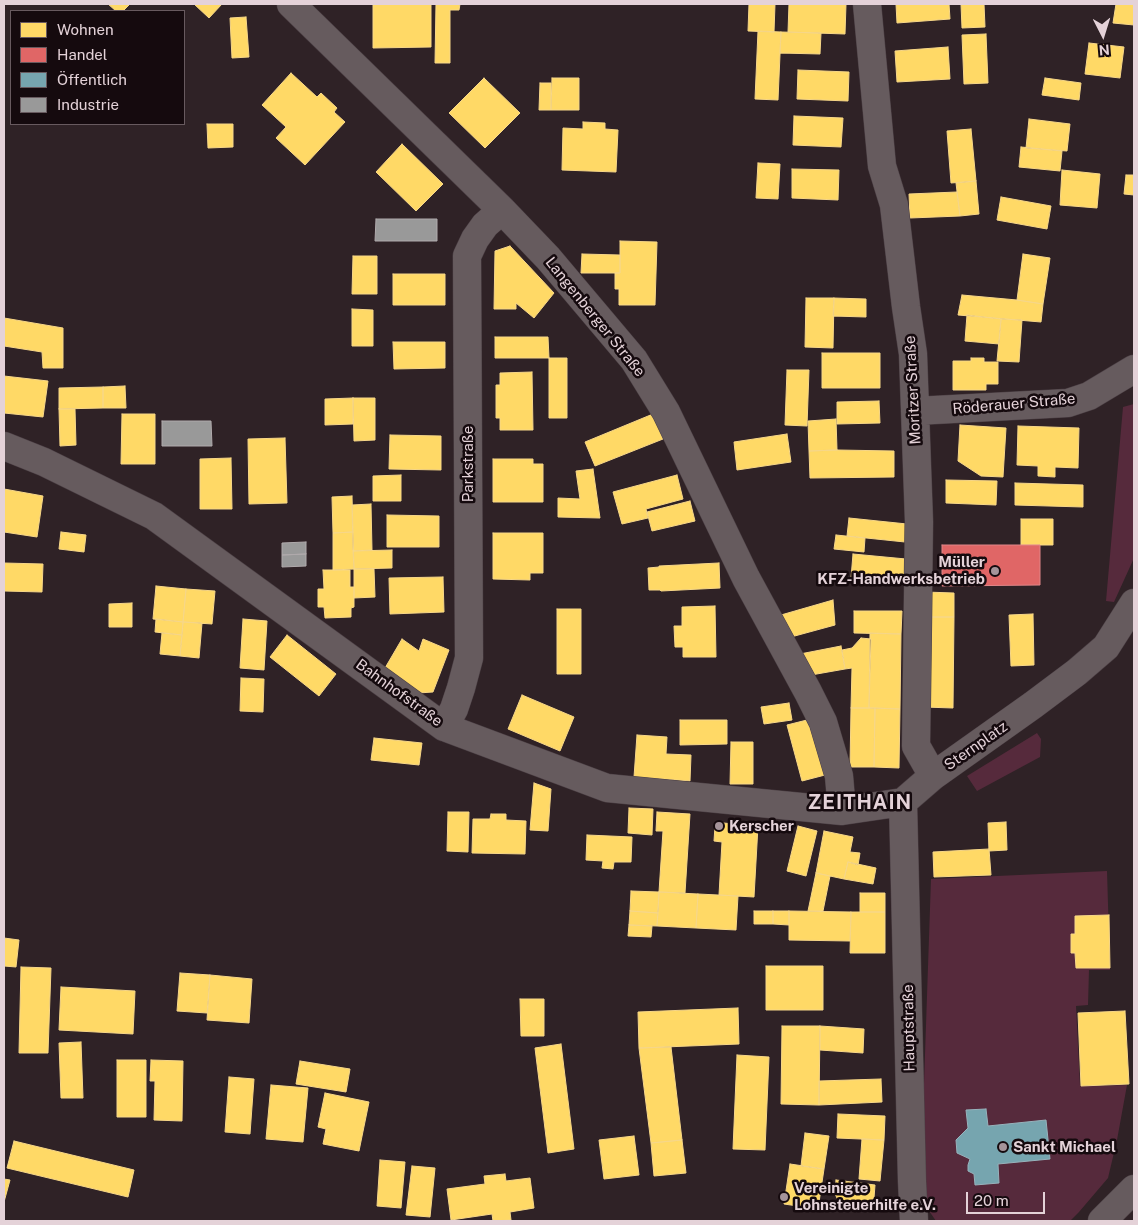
<!DOCTYPE html>
<html>
<head>
<meta charset="utf-8">
<style>
  body { margin:0 }
  #map { position:relative; width:1138px; height:1225px; overflow:hidden; background:#2f2226; font-family:"Public Sans",sans-serif }
  canvas { display:block }
  .frame { position:absolute; inset:0; border:5px solid #e4d2d8; pointer-events:none }
  .legend { position:absolute; left:10px; top:10px; width:175px; height:115px; box-sizing:border-box; background:#150a0e; border:1px solid #685a5f; margin:0; padding:6px 9px; list-style:none; font-size:15px; color:#e4d2d8 }
  .legend li { display:flex; align-items:center; gap:10px; height:25px }
  .legend b { width:25px; border:1px solid #685a5f }
  .north { position:absolute; left:1078px; top:10px; width:50px; height:50px; -webkit-text-stroke:4px #150a0e; paint-order:stroke; rotate:175deg; font-size:14px; font-weight:700; line-height:20px; text-align:center; color:#e4d2d8 }
  .north::after { content:''; display:block; margin:auto; width:18px; height:22px; background:#e4d2d8; clip-path:polygon(50% 0,100% 100%,50% 72%,0 100%) }
  .scale { position:absolute; left:966px; top:1192px; width:79px; height:22px; box-sizing:border-box; border:2px solid #e4d2d8; border-top:0; padding-left:6px; font-size:15px; line-height:18px; white-space:nowrap; color:#e4d2d8; -webkit-text-stroke:4px #150a0e; paint-order:stroke }
</style>
</head>
<body>
<div id="map">
<canvas width="1138" height="1225"></canvas>
<div class="frame"></div>
<ul class="legend">
<li><b style="height:14px;background:#ffd966"></b>Wohnen</li>
<li><b style="height:14px;background:#e06666"></b>Handel</li>
<li><b style="height:14px;background:#76a5af"></b>Öffentlich</li>
<li><b style="height:14px;background:#999"></b>Industrie</li>
</ul>
<div class="north">N</div>
<div class="scale">20 m</div>
</div>
<script>
const c = document.querySelector('canvas').getContext('2d');
c.lineJoin = 'round';
function fillPath(path, color) { c.fillStyle = color; c.fill(path, 'evenodd'); }
const poly = rows => new Path2D(rows.map(r => 'M' + r).join(''));
function stroke(path, color, width, dash) { c.strokeStyle = color; c.lineWidth = width; c.lineCap = dash ? 'butt' : 'round'; c.setLineDash(dash || []); c.stroke(path); }
function label(font, color, halo, rows, align = 'center') {
  c.font = font + ' "Public Sans",sans-serif'; c.lineWidth = 5; c.setLineDash([]); c.textBaseline = 'middle'; c.strokeStyle = halo; c.fillStyle = color; for (const [text, x, y, turn = 0] of rows) {
    c.save(); c.translate(x, y); c.rotate((+turn || 0) * Math.PI / 180); c.textAlign = isNaN(turn) ? turn : align; if (halo) c.strokeText(text, 0, 0); c.fillText(text, 0, 0); c.restore();
  }
}
fillPath(poly([
  [1134,404,1134,558,1114,602,1106,601,1123,407],
  [1037,733,1041,739,1040,757,977,791,967,776],
  [1107,871,1110,970,1089,970,1088,1005,1076,1006,1080,1086,1127,1085,1117,1140,1108,1178,1079,1212,1070,1221,936,1221,925,1205,922,1142,931,879]
]), '#562a3c');
const homes = poly([
  [108,4,130,4,123,11,116,11,108,4],
  [194,4,222,4,209,18,194,4],
  [373,4,431,4,431,47,373,48,373,4],
  [436,4,460,4,459,10,450,10,450,63,435,63,436,4],
  [749,4,775,4,774,32,748,31,749,4],
  [789,4,846,4,845,34,788,32,789,4],
  [896,4,949,4,950,19,897,23,896,4],
  [961,4,984,4,985,27,962,28,961,4],
  [1116,4,1134,4,1134,25,1113,23,1116,4],
  [246,17,249,57,232,58,230,18,246,17],
  [758,31,781,32,778,100,755,99,758,31],
  [781,32,821,33,820,54,780,53,781,32],
  [986,34,988,83,964,84,962,35,986,34],
  [1089,43,1124,47,1120,78,1085,74,1089,43],
  [948,47,950,79,897,82,895,51,948,47],
  [798,70,849,72,848,101,797,99,798,70],
  [291,73,317,97,321,93,337,108,334,112,345,122,305,165,276,138,286,127,262,105,291,73],
  [484,78,520,113,485,148,449,113,484,78],
  [552,78,579,78,579,110,551,110,552,78],
  [1045,78,1081,83,1079,100,1042,95,1045,78],
  [540,83,551,83,551,110,539,110,540,83],
  [794,116,843,118,841,147,793,145,794,116],
  [1029,119,1070,124,1067,151,1026,148,1029,119],
  [583,122,605,123,605,129,618,130,616,172,562,170,563,128,583,129,583,122],
  [207,124,233,124,233,147,208,148,207,124],
  [971,129,976,181,951,183,947,131,971,129],
  [402,144,443,184,416,211,376,172,402,144],
  [1021,147,1062,151,1060,171,1019,167,1021,147],
  [758,163,780,164,778,199,756,198,758,163],
  [792,169,839,170,838,200,792,198,792,169],
  [1062,170,1100,174,1097,208,1060,205,1062,170],
  [1126,175,1134,175,1134,195,1124,194,1126,175],
  [976,181,979,214,960,216,956,183,976,181],
  [957,192,960,216,910,218,909,194,957,192],
  [1001,197,1051,206,1047,229,997,220,1001,197],
  [620,241,657,242,655,305,619,305,619,289,615,289,615,273,620,273,620,241],
  [510,246,554,293,534,318,516,303,516,309,494,309,495,251,510,246],
  [582,254,620,255,620,273,581,273,582,254],
  [1023,254,1050,258,1043,304,1017,300,1023,254],
  [353,256,377,256,377,294,352,294,353,256],
  [393,274,445,274,445,305,393,305,393,274],
  [962,295,1017,300,1043,304,1041,322,958,315,962,295],
  [806,298,834,298,833,348,805,347,806,298],
  [834,298,866,299,866,317,833,316,834,298],
  [352,309,373,310,373,346,352,346,352,309],
  [967,315,1001,319,999,344,965,341,967,315],
  [4,318,63,328,63,368,43,368,42,352,4,346,4,318],
  [1001,319,1022,320,1019,362,997,361,1001,319],
  [495,337,548,337,549,358,495,358,495,337],
  [393,342,445,342,445,368,394,369,393,342],
  [822,353,880,353,880,388,822,388,822,353],
  [549,358,567,358,567,418,549,418,549,358],
  [971,358,984,358,984,362,998,362,998,384,986,384,986,390,953,390,953,361,971,361,971,358],
  [787,370,809,370,807,426,785,425,787,370],
  [532,372,533,430,500,430,500,418,496,418,496,385,500,385,500,373,532,372],
  [4,376,48,381,43,417,4,413,4,376],
  [125,386,126,408,103,408,103,387,125,386],
  [103,387,103,408,59,409,59,388,103,387],
  [353,398,353,424,325,425,325,399,353,398],
  [353,398,375,398,375,440,354,441,353,398],
  [879,401,880,423,837,424,837,402,879,401],
  [59,409,75,409,76,445,60,446,59,409],
  [122,414,155,414,155,464,121,464,122,414],
  [653,414,663,439,595,466,585,442,653,414],
  [836,419,837,450,809,451,808,421,836,419],
  [960,425,1006,428,1003,477,981,476,958,461,960,425],
  [1018,426,1079,428,1078,468,1055,467,1055,477,1038,476,1038,466,1017,465,1018,426],
  [787,434,791,462,737,470,734,442,787,434],
  [390,435,441,436,441,470,389,469,390,435],
  [285,438,287,503,249,504,248,439,285,438],
  [837,450,894,451,894,477,810,478,809,451,837,450],
  [231,458,232,509,200,509,200,459,231,458],
  [493,459,533,459,533,464,543,464,543,502,493,502,493,459],
  [593,469,600,518,558,517,558,498,580,499,576,471,593,469],
  [401,475,401,501,373,501,373,476,401,475],
  [677,475,683,499,646,509,648,518,622,524,613,492,677,475],
  [946,480,997,481,996,505,946,503,946,480],
  [1015,483,1083,485,1083,507,1015,505,1015,483],
  [4,489,43,496,37,537,4,532,4,489],
  [352,496,353,532,333,533,332,497,352,496],
  [690,501,695,521,652,531,647,512,690,501],
  [371,504,372,550,353,551,352,505,371,504],
  [387,515,439,516,439,547,387,547,387,515],
  [849,518,907,524,905,542,847,536,849,518],
  [1021,519,1053,519,1053,545,1021,545,1021,519],
  [61,532,86,535,84,552,59,549,61,532],
  [353,532,354,569,333,570,333,533,353,532],
  [493,533,543,533,543,573,530,573,530,580,493,579,493,533],
  [836,535,865,538,864,552,834,549,836,535],
  [392,550,392,568,354,569,353,551,392,550],
  [853,554,906,559,905,582,851,578,853,554],
  [4,563,43,564,42,592,4,591,4,563],
  [719,563,720,588,661,591,660,590,649,590,648,568,659,567,659,566,719,563],
  [354,569,374,569,375,597,354,598,354,569],
  [323,570,350,570,350,587,354,587,354,607,351,608,351,617,325,618,324,607,318,607,318,589,324,589,323,570],
  [443,577,444,612,390,614,389,578,443,577],
  [156,586,186,589,183,622,153,619,156,586],
  [186,589,215,591,212,624,183,622,186,589],
  [925,592,954,593,954,617,925,617,925,592],
  [833,600,835,625,791,637,781,615,833,600],
  [132,603,132,627,109,627,109,604,132,603],
  [715,606,716,657,683,657,683,647,675,647,674,626,682,626,682,607,715,606],
  [557,609,581,609,581,674,557,674,557,609],
  [854,611,902,611,901,634,854,633,854,611],
  [1033,614,1034,665,1011,666,1009,615,1033,614],
  [925,617,954,617,953,708,924,707,925,617],
  [156,619,183,622,182,635,155,632,156,619],
  [243,619,267,621,264,670,240,668,243,619],
  [183,622,202,623,199,658,180,656,183,622],
  [162,633,182,635,180,656,160,654,162,633],
  [870,633,901,634,900,709,869,708,870,633],
  [287,635,336,674,319,696,270,657,287,635],
  [861,638,871,639,869,708,851,708,852,668,845,669,842,650,852,648,861,638],
  [402,639,419,651,423,639,449,650,433,692,418,693,385,668,402,639],
  [841,646,845,669,811,675,800,654,841,646],
  [241,678,264,679,263,712,240,711,241,678],
  [522,695,574,717,560,751,508,729,522,695],
  [789,703,792,720,764,724,761,707,789,703],
  [851,708,875,708,874,767,850,767,851,708],
  [875,708,900,709,899,768,874,767,875,708],
  [811,719,825,775,802,781,787,725,811,719],
  [680,720,727,720,727,744,680,745,680,720],
  [637,735,667,737,666,754,691,755,690,781,634,777,637,735],
  [374,738,422,743,419,765,371,760,374,738],
  [731,742,753,742,753,784,730,784,731,742],
  [534,783,551,789,548,831,530,830,534,783],
  [629,808,653,809,652,835,628,833,629,808],
  [448,812,469,812,468,852,447,851,448,812],
  [657,812,690,814,685,893,659,892,663,831,656,831,657,812],
  [491,814,506,814,506,820,526,821,525,854,472,853,473,819,490,819,491,814],
  [1006,822,1007,850,989,851,988,823,1006,822],
  [723,823,758,826,754,897,719,895,722,842,714,841,715,826,723,826,723,823],
  [798,826,817,831,806,876,787,871,798,826],
  [824,831,853,837,850,852,860,853,858,865,848,862,844,879,816,873,824,831],
  [587,835,632,837,631,862,614,862,613,869,602,868,603,861,586,860,587,835],
  [989,849,991,875,934,877,933,852,989,849],
  [848,862,876,868,873,884,844,879,848,862],
  [816,873,830,876,823,911,808,911,816,873],
  [631,891,659,892,658,913,630,911,631,891],
  [659,892,698,894,696,928,657,926,659,892],
  [860,893,885,893,885,912,860,912,860,893],
  [698,894,738,896,736,930,696,928,698,894],
  [630,911,658,913,657,926,629,925,630,911],
  [754,911,773,911,773,924,754,924,754,911],
  [773,911,789,911,789,925,773,924,773,911],
  [789,911,851,912,850,941,789,940,789,911],
  [851,912,885,912,885,953,850,953,851,912],
  [1109,915,1110,968,1076,968,1075,953,1071,953,1071,934,1075,934,1075,916,1109,915],
  [629,925,652,926,651,937,628,936,629,925],
  [4,938,19,940,16,967,4,966,4,938],
  [766,966,823,966,823,1010,766,1010,766,966],
  [21,967,51,968,48,1053,19,1053,21,967],
  [180,973,210,975,207,1013,177,1011,180,973],
  [210,975,252,979,249,1023,207,1020,210,975],
  [61,987,135,991,133,1034,59,1030,61,987],
  [520,999,544,999,544,1036,521,1036,520,999],
  [738,1008,739,1044,639,1048,638,1012,738,1008],
  [1125,1011,1129,1084,1081,1086,1078,1013,1125,1011],
  [782,1026,820,1026,819,1105,781,1104,782,1026],
  [820,1026,864,1029,863,1053,820,1050,820,1026],
  [81,1042,83,1098,61,1098,59,1043,81,1042],
  [561,1044,574,1149,548,1153,535,1048,561,1044],
  [671,1047,682,1140,651,1143,639,1048,671,1047],
  [737,1055,769,1057,765,1150,733,1149,737,1055],
  [117,1060,146,1060,146,1117,117,1117,117,1060],
  [151,1060,183,1061,182,1121,154,1120,155,1081,150,1081,151,1060],
  [300,1061,350,1069,346,1092,296,1084,300,1061],
  [229,1077,254,1079,250,1134,225,1132,229,1077],
  [881,1079,882,1102,819,1105,819,1081,881,1079],
  [271,1085,308,1088,303,1142,266,1139,271,1085],
  [325,1093,369,1102,359,1151,323,1144,326,1129,318,1127,325,1093],
  [838,1114,885,1116,884,1140,837,1138,838,1114],
  [805,1133,829,1136,824,1169,801,1166,805,1133],
  [634,1136,639,1175,604,1179,599,1140,634,1136],
  [862,1139,884,1140,880,1181,859,1179,862,1139],
  [682,1140,686,1173,654,1176,651,1143,682,1140],
  [14,1141,134,1170,128,1197,7,1168,14,1141],
  [380,1160,405,1162,401,1208,377,1206,380,1160],
  [790,1164,824,1169,818,1209,784,1204,790,1164],
  [412,1166,435,1168,430,1217,406,1215,412,1166],
  [505,1174,506,1181,530,1178,534,1208,510,1212,511,1220,493,1221,492,1214,451,1220,447,1189,485,1184,484,1176,505,1174],
  [4,1179,10,1180,4,1202,4,1179],
  [836,1180,875,1185,874,1198,868,1203,838,1200,835,1194,836,1180]
]);
fillPath(homes, '#ffd966');
stroke(homes, '#f7d788', 1);
const shops = poly([
  [942,545,1040,545,1040,585,942,586,942,545]
]);
fillPath(shops, '#e06666');
stroke(shops, '#e18688', 1);
const public = poly([
  [986,1109,988,1126,1046,1120,1050,1159,998,1164,999,1183,975,1185,974,1174,968,1171,968,1165,970,1159,957,1153,956,1140,968,1128,966,1110,986,1109]
]);
fillPath(public, '#76a5af');
stroke(public, '#97b2bb', 1);
const industry = poly([
  [376,219,437,219,437,241,375,241,376,219],
  [162,421,211,421,212,446,162,446,162,421],
  [306,542,306,554,282,555,282,543,306,542],
  [306,554,306,566,282,567,282,555,306,554]
]);
fillPath(industry, '#999');
stroke(industry, '#b0aaac', 1);
const minor = poly([
  [291,4,502,210,548,258,634,360,666,412,746,578,808,692,823,722,839,776,842,811],
  [867,4,882,166,894,205,906,307,913,354,919,522,916,746,933,776],
  [915,411,1068,403,1089,396,1134,369],
  [4,446,44,462,154,516,444,727,607,788,842,811,903,802],
  [444,727,454,709,461,688,469,658,467,256,475,239,485,225,502,210],
  [903,802,912,1181,914,1221],
  [903,802,933,776,1033,705,1077,672,1106,647,1134,603],
  [1102,1221,1134,1189]
]);
stroke(minor, '#4b3f44', 29);
stroke(minor, '#665b5e', 28);
for (const [x, y, r, color] of [
  [995,571,5,"#a5949a"],
  [719,826,5,"#a5949a"],
  [1003,1147,5,"#a5949a"],
  [784,1197,5,"#a5949a"]
]) { const dot = new Path2D(); dot.arc(x, y, r, 0, 2 * Math.PI); c.fillStyle = color; c.fill(dot); stroke(dot, '#150a0e', 2); }
label('15px', '#e4d2d8', '#150a0e', [
  ["Langenberger Straße",595,317,51],
  ["Moritzer Straße",913,390,-93],
  ["Röderauer Straße",1014,404,-5],
  ["Parkstraße",468,464,-90],
  ["Bahnhofstraße",399,693,36],
  ["Sternplatz",976,746,-35],
  ["Hauptstraße",909,1028,-91]
]);
label('bold 15px', '#e4d2d8', '#150a0e', [
  ["Müller",985,562,"right"],
  ["KFZ-Handwerksbetrieb",985,579,"right"],
  ["Kerscher",729,826],
  ["Sankt Michael",1013,1147],
  ["Vereinigte",794,1188],
  ["Lohnsteuerhilfe e.V.",794,1205]
], 'left');
c.letterSpacing = '1px';
label('bold 20px', '#e4d2d8', '#150a0e', [
  ["ZEITHAIN",860,803]
]);
c.letterSpacing = '0px';
</script>
</body>
</html>
